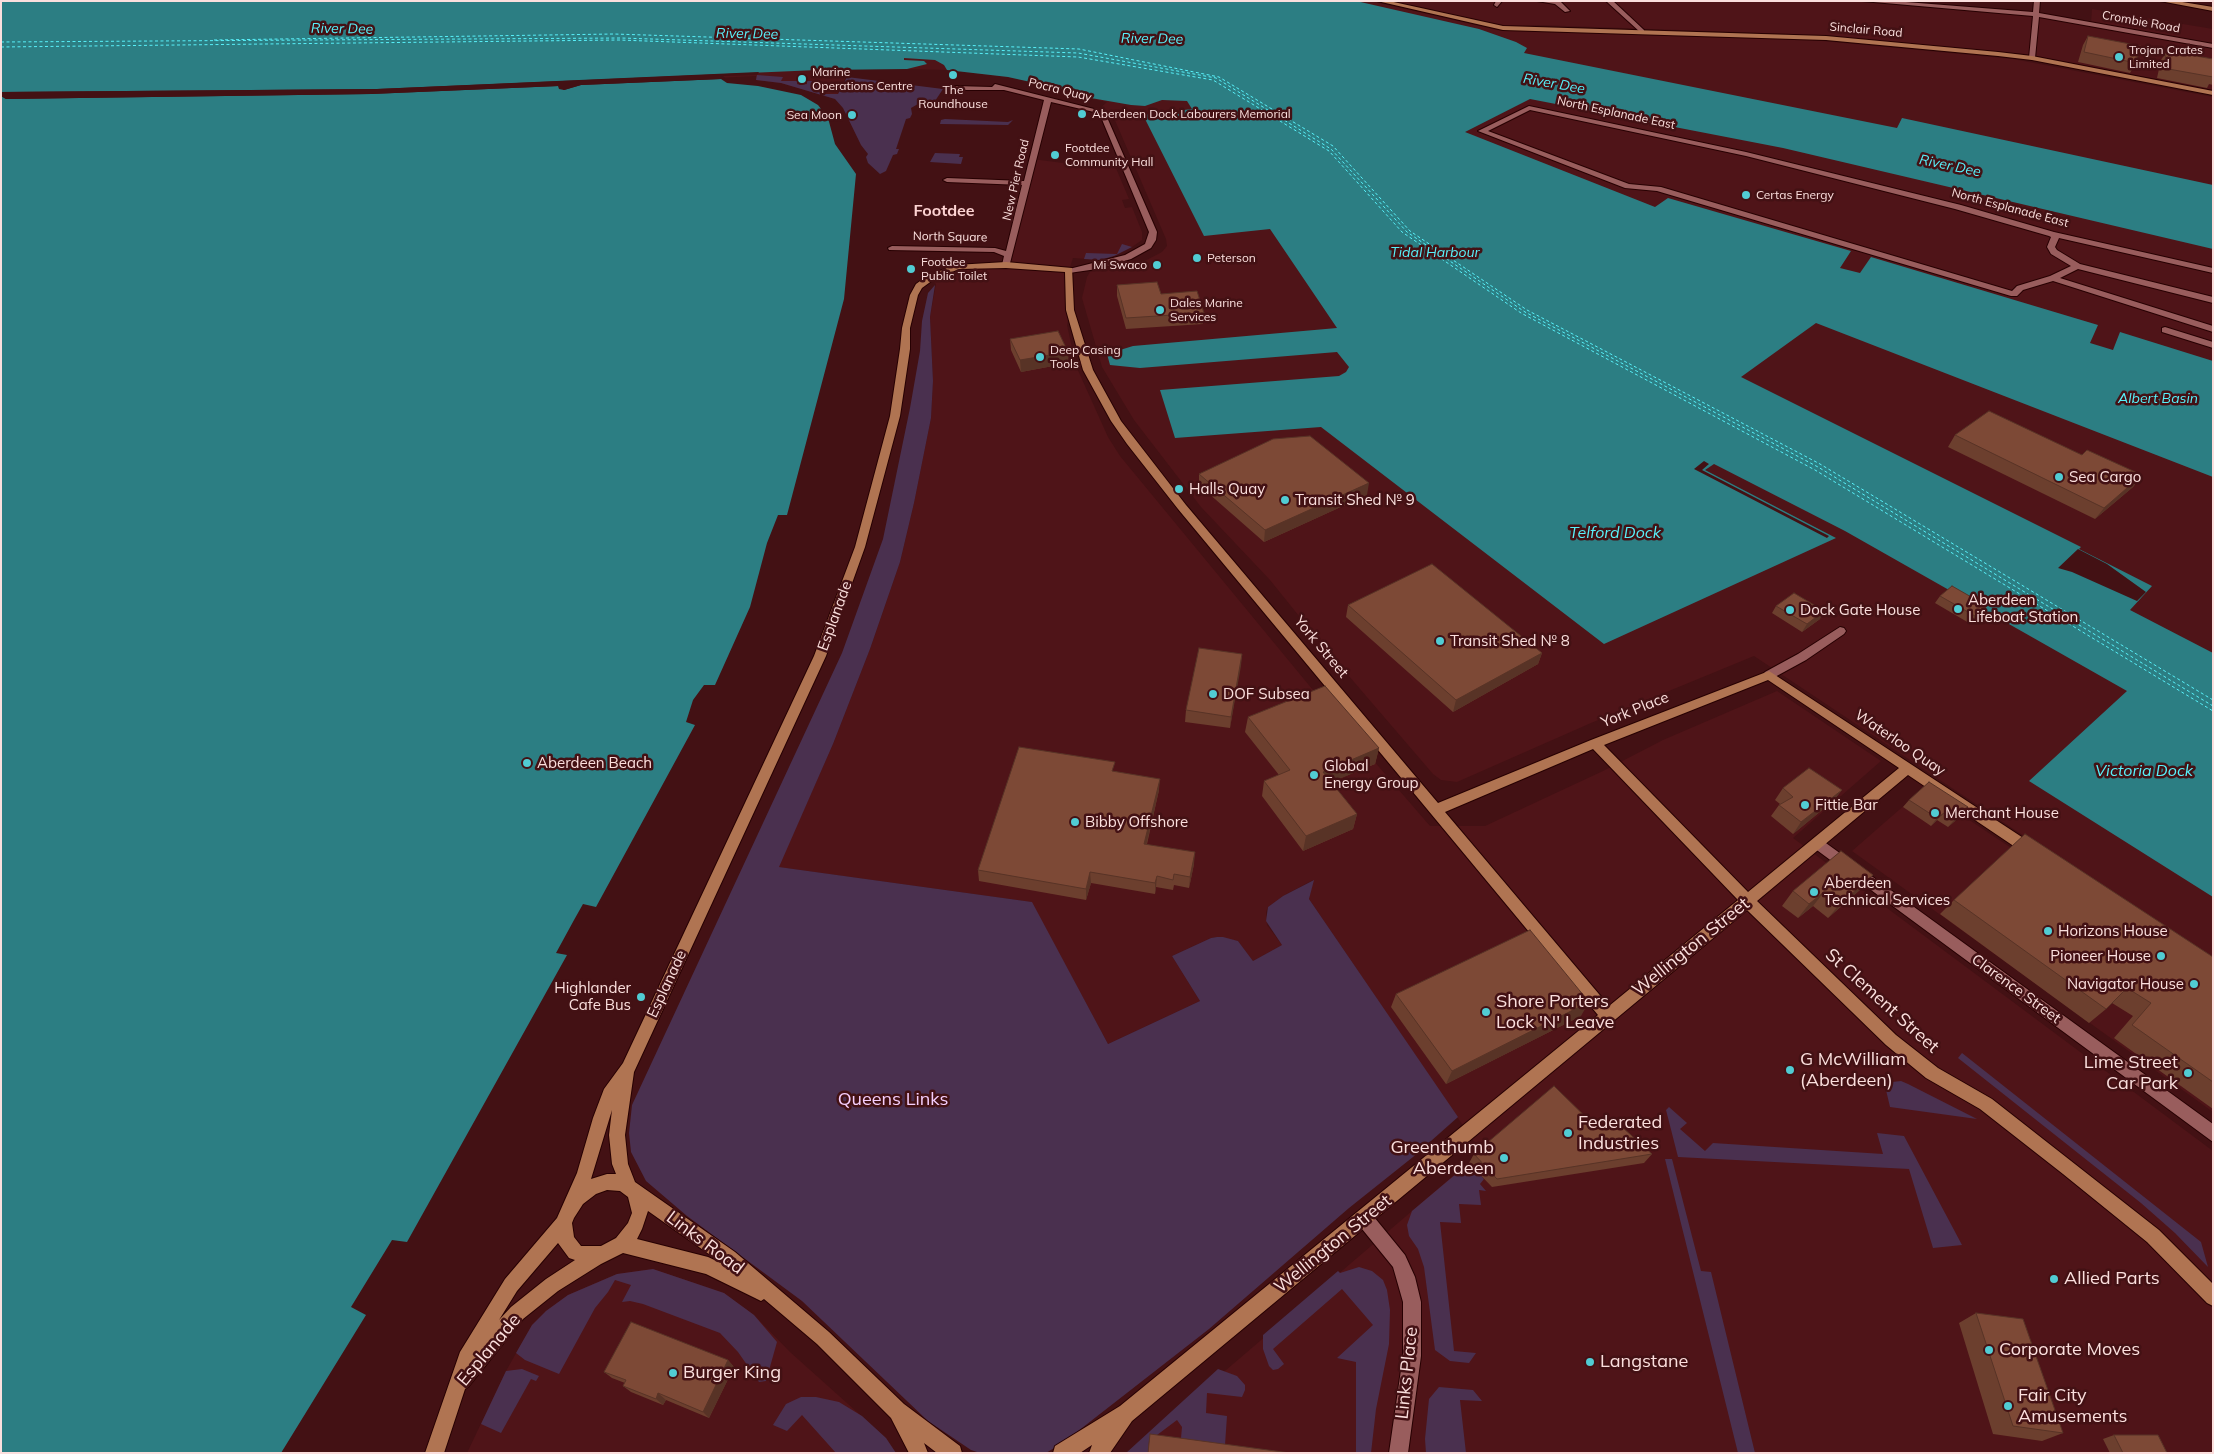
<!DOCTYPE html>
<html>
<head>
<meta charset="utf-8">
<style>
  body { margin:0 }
  #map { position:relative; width:2214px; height:1454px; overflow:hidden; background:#431114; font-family:Mulish,sans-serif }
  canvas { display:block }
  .frame { position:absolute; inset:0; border:2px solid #fbdfdd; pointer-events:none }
</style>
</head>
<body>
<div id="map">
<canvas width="2214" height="1454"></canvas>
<div class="frame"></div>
</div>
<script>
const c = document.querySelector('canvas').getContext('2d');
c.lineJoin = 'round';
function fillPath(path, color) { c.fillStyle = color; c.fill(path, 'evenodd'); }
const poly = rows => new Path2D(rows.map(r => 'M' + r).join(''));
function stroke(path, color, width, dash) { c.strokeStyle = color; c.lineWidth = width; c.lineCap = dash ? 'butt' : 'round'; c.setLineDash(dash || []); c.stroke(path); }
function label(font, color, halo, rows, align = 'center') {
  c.font = font + ' Mulish,sans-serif'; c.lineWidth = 5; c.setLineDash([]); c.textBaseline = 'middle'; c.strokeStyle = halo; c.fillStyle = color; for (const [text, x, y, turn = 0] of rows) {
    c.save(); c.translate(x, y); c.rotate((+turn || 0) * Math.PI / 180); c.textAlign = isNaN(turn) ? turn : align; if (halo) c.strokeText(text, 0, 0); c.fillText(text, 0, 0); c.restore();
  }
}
fillPath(poly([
  [1,1,1370,1,1497,30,1812,40,2013,59,2213,97,2213,962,1754,656,1591,723,1457,782,1441,780,1433,774,1324,647,1270,580,1201,507,1134,420,1102,367,1082,298,1087,277,1090,272,1127,264,1133,267,1162,252,1167,246,1166,239,1114,118,1108,111,1099,109,1107,102,1068,94,1071,91,1051,86,1008,77,947,70,907,69,850,69,835,99,781,83,756,80,756,76,581,85,564,90,558,86,371,94,6,99,1,96],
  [1388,1,1865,1,2036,14,2091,24,2092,9,2213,29,2213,90,2025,54,1791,34,1538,25,1507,26],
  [1032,159,1071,164,1113,161,1129,199,1122,200,1125,208,1132,207,1142,232,1142,240,1132,247,1114,256,1100,260,1073,258,1069,270,1070,310,1067,325,1076,366,1108,437,1120,456,1322,701,1430,826,1485,826,1603,771,1663,740,1777,691,1881,761,1793,838,2213,1151,2213,1453,1129,1453,1481,1152,1309,899,1313,880,1283,896,1268,907,1266,912,1267,925,1282,945,1253,961,1238,941,1217,937,1211,938,1172,956,1200,1001,1108,1044,1031,902,778,867,833,744,870,649,900,562,914,503,931,418,933,381,930,317,936,284,930,278,958,267,1006,265],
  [1923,789,2213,983,2213,1112,1852,851],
  [653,1269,724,1293,754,1315,790,1352,886,1438,896,1453,467,1453,506,1371,532,1325,546,1311,568,1295,617,1274]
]), '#4f1418');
fillPath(poly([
  [757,75,783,77,781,81,797,81,797,84,800,85,807,84,807,81,821,81,822,90,819,93,823,94,838,94,847,77,943,89,933,104,918,104,911,108,912,114,910,118,906,119,896,149,899,149,897,154,893,155,886,171,880,174,868,163,866,157,868,154,861,145,843,108,835,99,781,83,756,80],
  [945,119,1008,122,1013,120,1008,125,940,124,941,120],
  [935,153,960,154,959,157,963,157,961,164,930,162],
  [1122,244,1132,247,1114,256,1100,260,1084,259,1086,253,1117,254],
  [935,285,930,317,933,381,931,418,914,503,900,562,870,649,833,744,779,867,1032,902,1108,1044,1200,1001,1172,956,1211,938,1217,937,1223,937,1238,941,1253,961,1282,945,1266,921,1268,907,1283,896,1314,880,1309,899,1458,1117,1413,1157,1349,1208,1209,1329,1064,1442,1046,1453,980,1453,971,1450,928,1421,802,1301,687,1216,646,1181,631,1152,629,1133,632,1105,842,653,883,539,910,408,920,351,922,321,928,293],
  [1962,1053,2201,1242,2208,1267,2175,1233,2141,1203,1958,1058],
  [1901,1081,1908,1084,1977,1119,1890,1107,1886,1090,1892,1082],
  [1669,1107,1687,1123,1680,1129,1705,1151,1713,1143,1883,1154,1877,1133,1904,1136,1962,1245,1933,1248,1909,1169,1678,1157,1666,1110],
  [1665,1159,1672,1159,1701,1271,1711,1272,1755,1453,1738,1453],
  [1469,1163,1484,1179,1480,1184,1486,1191,1479,1190,1481,1205,1459,1204,1461,1223,1440,1222,1454,1351,1476,1353,1469,1363,1450,1361,1435,1350,1424,1267,1418,1249,1409,1236,1407,1225,1412,1211],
  [1359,1267,1372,1271,1383,1280,1387,1290,1390,1310,1389,1344,1376,1409,1371,1453,1356,1453,1356,1362,1337,1358,1373,1325,1342,1289,1273,1349,1284,1364,1278,1369,1273,1370,1269,1366,1263,1349,1263,1335,1338,1271,1340,1273],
  [653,1269,724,1293,754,1315,777,1342,766,1381,759,1382,738,1352,720,1333,643,1304,630,1301,622,1302,631,1285,615,1280,608,1292,595,1308,559,1374,525,1360,516,1353,532,1325,546,1311,568,1295,617,1274],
  [522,1369,539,1376,536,1381,531,1379,501,1433,481,1424,506,1371],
  [1218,1369,1237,1376,1245,1385,1245,1390,1242,1397,1207,1393,1206,1413,1227,1416,1225,1445,1181,1438,1182,1427,1177,1420,1149,1441,1148,1453,1126,1453],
  [1439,1387,1473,1390,1482,1401,1460,1400,1466,1453,1426,1453,1425,1439,1429,1399],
  [801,1397,816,1397,839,1402,862,1416,886,1438,896,1453,836,1453,802,1415,787,1431,773,1425,786,1404]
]), '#4a304f');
fillPath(poly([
  [1,1,1356,1,1479,29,1516,42,1527,48,1524,53,1897,128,1902,118,2213,185,2213,249,1783,148,1530,99,1465,132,1655,207,1668,198,1851,251,1840,268,1860,273,1871,257,2098,325,2090,343,2113,350,2120,332,2213,361,2213,477,1816,323,1741,377,2081,547,2079,549,2152,586,2130,610,2213,653,2213,897,2029,781,2127,691,1845,531,1714,464,1705,470,1836,538,1604,644,1321,427,1175,438,1160,390,1339,376,1346,372,1349,367,1337,352,1140,368,1110,365,1107,354,1133,346,1337,328,1270,229,1204,236,1143,115,1192,109,1187,101,1162,100,1145,106,1131,105,1068,94,1071,91,1008,77,947,70,944,65,935,60,904,58,904,60,924,61,927,64,907,69,818,70,377,89,1,92],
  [721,79,727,83,758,86,801,95,818,105,828,118,835,144,856,174,844,299,787,515,778,515,767,543,750,607,715,685,704,685,693,700,686,722,695,725,596,907,583,904,574,920,556,953,567,955,407,1242,392,1240,351,1307,366,1315,281,1453,1,1453,1,96,6,99,371,94,559,86,564,90,581,85]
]), '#2c7e83');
fillPath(poly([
  [759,72,757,75,723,76,725,78,721,79,581,85,564,90,559,89,558,86,371,94,6,99,1,96,1,92,377,89],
  [1704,461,1709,464,1702,470,1829,536,1827,538,1694,469],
  [2078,549,2107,564,2146,592,2137,601,2072,572,2058,568]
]), '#431114');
stroke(poly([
  [214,40,614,34,1079,49,1219,77,1333,146,1410,231,1527,310,1820,464,2213,700],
  [1,42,621,38,1078,53,1216,78,1331,149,1407,232,1525,312,1818,467,2213,706],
  [1,47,619,40,1078,57,1213,80,1329,151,1402,232,1521,313,1815,470,2213,711]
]), '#58f1fa', 1, [3, 2.5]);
const street = poly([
  [1496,1,1502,1,1497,7,1494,5,1496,1],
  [1537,1,1560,1,1570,11,1565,12,1555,4,1537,1],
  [1606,1,1613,1,1644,30,1644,32,1640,32,1606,1],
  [1862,1,1893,1,2033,12,2034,1,2040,1,2039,13,2213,44,2213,48,2039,17,2035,58,2032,60,2029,58,2033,16,1862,1],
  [995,84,1098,110,1106,115,1157,232,1156,240,1151,248,1131,259,1097,269,1069,273,1065,270,1125,255,1145,244,1149,232,1101,117,1094,112,1051,102,1009,267,1002,265,1004,256,994,252,889,250,888,248,892,246,995,248,1006,251,1022,185,947,182,943,180,947,178,1024,181,1044,100,1004,90,955,90,952,88,955,86,992,87,995,84],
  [1529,106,1746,152,1961,205,2054,232,2213,268,2213,273,2059,238,2055,247,2057,250,2080,264,2213,297,2213,303,2078,269,2060,278,2213,326,2213,332,2053,281,2023,290,2017,296,2011,296,1657,191,1625,188,1478,131,1529,106],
  [1530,110,1746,156,1955,209,2049,236,2051,237,2047,247,2051,254,2071,266,2050,276,2017,286,2012,291,1661,187,1629,184,1488,131,1530,110],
  [2165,327,2213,342,2213,348,2162,332,2162,328,2165,327],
  [1840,627,1844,628,1846,631,1844,634,1806,660,1773,678,1765,678,1763,675,1765,672,1798,654,1840,627],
  [1819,838,2213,1124,2213,1142,1814,848,1812,844,1814,840,1819,838],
  [1364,1210,1370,1212,1405,1255,1415,1277,1421,1302,1421,1356,1408,1453,1389,1453,1403,1356,1403,1302,1393,1267,1358,1224,1356,1218,1358,1212,1364,1210]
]);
const secondary = poly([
  [1377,1,1389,1,1503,26,1826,36,1998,52,2032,56,2213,91,2213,95,2032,60,1998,56,1826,40,1503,30,1377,1],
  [2160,1,2176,1,2213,7,2213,11,2160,1],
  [1006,262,1072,268,1074,310,1093,370,1121,421,1186,505,1438,803,1591,740,1769,671,2037,847,2039,851,2037,855,2032,857,2027,855,1908,775,1757,901,1896,1035,1938,1068,1992,1099,2159,1230,2213,1284,2213,1306,2207,1303,2147,1242,2063,1174,1980,1109,1926,1078,1886,1045,1747,910,1132,1421,1110,1453,1089,1453,1092,1445,1080,1453,1053,1453,1055,1446,1120,1406,1598,1015,1178,509,1127,444,1111,421,1083,370,1066,310,1065,272,1006,268,959,269,933,280,922,288,918,295,910,328,910,349,900,416,865,547,826,656,634,1072,625,1135,628,1164,635,1182,735,1252,829,1332,904,1404,960,1446,962,1453,937,1453,924,1443,928,1453,909,1453,891,1418,817,1344,764,1299,761,1301,755,1298,706,1274,623,1253,601,1264,558,1291,523,1319,468,1387,465,1389,444,1453,425,1453,460,1352,505,1279,557,1218,577,1173,593,1118,604,1089,623,1063,814,656,855,547,890,416,900,349,902,328,910,295,916,284,927,276,955,265,1006,262],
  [1768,680,1899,768,1748,892,1604,745,1768,680],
  [1593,749,1738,900,1609,1006,1445,812,1593,749],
  [612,1110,609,1135,612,1164,616,1174,607,1174,591,1179,612,1110],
  [607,1190,620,1191,628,1197,632,1213,628,1223,616,1238,601,1246,581,1246,574,1237,572,1223,574,1218,583,1204,596,1194,607,1190],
  [648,1211,723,1264,708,1257,637,1239,642,1229,648,1211],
  [558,1243,569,1258,575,1260,546,1279,511,1307,499,1320,517,1291,558,1243]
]);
stroke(street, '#270002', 2);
stroke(secondary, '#270002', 2);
fillPath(street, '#995d5d');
fillPath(secondary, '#b07452');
fillPath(poly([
  [2088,36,2136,63,2130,73,2078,62,2083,45],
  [2167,51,2213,59,2213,85,2209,84,2207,88,2157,78,2161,60],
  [1117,285,1161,294,1204,313,1203,324,1126,329,1117,296],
  [1010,339,1069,363,1021,372,1011,350],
  [1955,435,2082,455,2142,475,2133,487,2095,519,1948,447],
  [1199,474,1367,495,1264,542,1199,485],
  [1940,596,1981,614,1969,623,1935,603],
  [1348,605,1542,653,1538,664,1453,712,1346,617],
  [1776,606,1820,619,1802,632,1772,613],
  [1242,654,1230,728,1185,722,1186,710],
  [1248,717,1379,748,1375,764,1331,782,1357,814,1353,829,1303,851,1262,796,1264,781,1279,775,1245,732],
  [1115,771,1159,790,1147,844,1194,864,1189,888,1174,885,1173,890,1156,887,1155,894,1091,883,1086,900,979,881,978,870],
  [1783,788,1842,790,1833,801,1793,834,1771,816,1779,805,1780,804,1775,800],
  [1909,800,1968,807,1962,815,1948,827,1937,820,1931,826,1903,807],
  [1861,889,1828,918,1813,906,1798,918,1782,906,1793,891],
  [1954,900,2213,957,2213,1109,2114,1038,2133,1016,2112,1003,2106,1009,2089,1023,1940,914],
  [1396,994,1581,1016,1446,1084,1391,1007],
  [1598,1129,1652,1154,1644,1163,1492,1187,1469,1163,1474,1154],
  [1976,1313,2063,1433,2042,1441,1993,1434,1959,1323],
  [728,1360,734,1367,709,1418,666,1400,663,1405,631,1392,623,1386,625,1383,612,1378,604,1372],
  [2114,1435,2167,1453,2110,1453,2103,1439]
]), '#6c3f2e');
fillPath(poly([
  [1068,352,1069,363,1021,372,1020,360],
  [2142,475,2133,487,2095,519,2104,508],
  [1369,483,1367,495,1264,542,1265,530],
  [1987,606,1981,614,1969,623,1975,616],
  [1824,611,1820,619,1802,632,1807,624],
  [1542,653,1538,664,1453,712,1456,700],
  [1242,654,1241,666,1230,728,1231,717],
  [1379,748,1375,764,1320,787,1323,772],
  [1160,779,1159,790,1144,855,1144,844],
  [1842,790,1833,801,1793,834,1801,822],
  [1968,807,1962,815,1948,827,1954,820],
  [1944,813,1931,826,1937,818],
  [1357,814,1353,829,1303,851,1306,836],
  [1195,852,1194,864,1189,888,1190,877],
  [1090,872,1091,883,1086,900,1086,889],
  [1873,875,1861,889,1828,918,1840,904],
  [1157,876,1156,887,1155,894,1155,883],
  [1824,892,1813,906,1798,918,1809,904],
  [1589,1002,1581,1016,1446,1084,1452,1071],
  [728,1360,734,1367,709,1418,703,1412],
  [658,1393,666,1400,663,1405,656,1399]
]), '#583326');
const building = poly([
  [2088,36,2141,46,2136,63,2084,52,2088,36],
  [2167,51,2213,59,2213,77,2163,68,2167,51],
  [1157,282,1161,294,1197,291,1204,313,1126,318,1117,285,1157,282],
  [1058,331,1068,352,1020,360,1010,339,1058,331],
  [1989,411,2082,455,2087,450,2142,475,2104,508,1955,435,1989,411],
  [1310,436,1369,483,1265,530,1199,474,1273,439,1310,436],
  [1432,564,1542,653,1456,700,1348,605,1432,564],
  [1952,586,1987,606,1975,616,1940,596,1952,586],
  [1794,593,1824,611,1807,624,1776,606,1794,593],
  [1199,648,1242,654,1231,717,1186,710,1199,648],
  [1325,686,1379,748,1323,772,1357,814,1306,836,1264,781,1290,770,1248,717,1325,686],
  [1019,747,1115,762,1112,771,1160,779,1144,844,1195,852,1190,877,1174,874,1173,880,1157,876,1155,883,1090,872,1086,889,978,870,1019,747],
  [1809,768,1842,790,1801,822,1779,805,1793,797,1783,788,1809,768],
  [1929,782,1968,807,1954,820,1944,813,1937,818,1909,800,1929,782],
  [2025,834,2213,957,2213,1082,2132,1025,2151,1003,2127,988,2106,1009,1954,900,2025,834],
  [1841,851,1873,875,1840,904,1824,892,1809,904,1793,891,1841,851],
  [1530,930,1589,1002,1452,1071,1396,994,1530,930],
  [1554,1086,1598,1129,1612,1118,1652,1154,1497,1179,1474,1154,1554,1086],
  [1976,1313,2023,1319,2063,1433,2013,1426,1976,1313],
  [631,1322,728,1360,703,1412,658,1393,656,1399,623,1386,626,1380,604,1372,631,1322],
  [1150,1434,1290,1453,1148,1453,1150,1434],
  [2114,1435,2158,1435,2167,1453,2123,1453,2114,1435]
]);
fillPath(building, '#7d4936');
stroke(building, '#583326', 1);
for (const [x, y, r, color] of [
  [2119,57,5,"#51ccd3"],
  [953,75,5,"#51ccd3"],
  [802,79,5,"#51ccd3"],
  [1082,114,5,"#51ccd3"],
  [852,115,5,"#51ccd3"],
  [1055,155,5,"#51ccd3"],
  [1746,195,5,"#51ccd3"],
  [1197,258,5,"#51ccd3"],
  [1157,265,5,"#51ccd3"],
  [911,269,5,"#51ccd3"],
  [1160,310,5,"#51ccd3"],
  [1040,357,5,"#51ccd3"],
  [2059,477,5,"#51ccd3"],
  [1179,489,5,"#51ccd3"],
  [1285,500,5,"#51ccd3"],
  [1958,609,5,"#51ccd3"],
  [1790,610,5,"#51ccd3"],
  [1440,641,5,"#51ccd3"],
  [1213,694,5,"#51ccd3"],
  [527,763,5,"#51ccd3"],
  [1314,775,5,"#51ccd3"],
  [1805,805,5,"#51ccd3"],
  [1935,813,5,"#51ccd3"],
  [1075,822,5,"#51ccd3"],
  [1814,892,5,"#51ccd3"],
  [2048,931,5,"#51ccd3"],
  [2161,956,5,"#51ccd3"],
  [2194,984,5,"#51ccd3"],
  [641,997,5,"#51ccd3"],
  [1486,1012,5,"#51ccd3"],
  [1790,1070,5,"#51ccd3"],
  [2188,1073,5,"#51ccd3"],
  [1568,1133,5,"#51ccd3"],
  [1504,1158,5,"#51ccd3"],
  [2054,1279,5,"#51ccd3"],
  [1989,1350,5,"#51ccd3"],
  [1590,1362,5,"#51ccd3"],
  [673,1373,5,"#51ccd3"],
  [2008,1406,5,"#51ccd3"]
]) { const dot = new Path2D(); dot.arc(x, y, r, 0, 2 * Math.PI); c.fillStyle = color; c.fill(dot); stroke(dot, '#431114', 2); }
label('12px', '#fbdfdd', '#431114', [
  ["Crombie Road",2141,22,10],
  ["Sinclair Road",1866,30,5],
  ["Pocra Quay",1060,90,14],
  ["North Esplanade East",1616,113,12],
  ["New Pier Road",1016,180,-77],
  ["North Esplanade East",2010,208,15],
  ["North Square",950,237,1]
]);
label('12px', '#fbdfdd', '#431114', [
  ["Trojan Crates",2129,50],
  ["Limited",2129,64],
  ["Marine",812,72],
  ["Operations Centre",812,86],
  ["The",953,90,"center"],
  ["Roundhouse",953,104,"center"],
  ["Aberdeen Dock Labourers Memorial",1092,114],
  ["Sea Moon",842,115,"right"],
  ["Footdee",1065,148],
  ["Community Hall",1065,162],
  ["Certas Energy",1756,195],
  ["Peterson",1207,258],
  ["Footdee",921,262],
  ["Public Toilet",921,276],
  ["Mi Swaco",1147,265,"right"],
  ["Dales Marine",1170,303],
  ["Services",1170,317],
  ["Deep Casing",1050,350],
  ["Tools",1050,364]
], 'left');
label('italic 14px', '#58f1fa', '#431114', [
  ["River Dee",342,29,1],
  ["River Dee",747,34,1],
  ["River Dee",1152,39,1],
  ["River Dee",1554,84,10],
  ["River Dee",1950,166,12],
  ["Tidal Harbour",1435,253],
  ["Albert Basin",2158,399]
]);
label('15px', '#fbdfdd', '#431114', [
  ["Sea Cargo",2069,477],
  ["Halls Quay",1189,489],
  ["Transit Shed № 9",1295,500],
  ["Aberdeen",1968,600],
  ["Lifeboat Station",1968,617],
  ["Dock Gate House",1800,610],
  ["Transit Shed № 8",1450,641],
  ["DOF Subsea",1223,694],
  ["Aberdeen Beach",537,763],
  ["Global",1324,766],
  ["Energy Group",1324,783],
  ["Fittie Bar",1815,805],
  ["Merchant House",1945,813],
  ["Bibby Offshore",1085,822],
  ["Aberdeen",1824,883],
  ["Technical Services",1824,900],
  ["Horizons House",2058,931],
  ["Pioneer House",2151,956,"right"],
  ["Navigator House",2184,984,"right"],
  ["Highlander",631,988,"right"],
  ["Cafe Bus",631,1005,"right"]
], 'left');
label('15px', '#fbdfdd', '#431114', [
  ["Esplanade",835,616,-70],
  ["York Street",1321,647,50],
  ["York Place",1635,710,-22],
  ["Waterloo Quay",1900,743,34],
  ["Esplanade",667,984,-65],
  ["Clarence Street",2016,989,36]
]);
label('bold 16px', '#fdd3d2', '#431114', [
  ["Footdee",944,211]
]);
label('italic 16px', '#58f1fa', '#431114', [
  ["Telford Dock",1615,533],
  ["Victoria Dock",2144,771]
]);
label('18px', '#fbdfdd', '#431114', [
  ["Wellington Street",1691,947,-39],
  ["St Clement Street",1882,1001,42],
  ["Links Road",705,1243,37],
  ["Wellington Street",1333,1244,-39],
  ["Esplanade",489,1350,-50],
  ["Links Place",1407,1373,-84]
]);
label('18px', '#fbdfdd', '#431114', [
  ["Shore Porters",1496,1002],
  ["Lock 'N' Leave",1496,1023],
  ["G McWilliam",1800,1060],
  ["(Aberdeen)",1800,1081],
  ["Lime Street",2178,1063,"right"],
  ["Car Park",2178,1084,"right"],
  ["Federated",1578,1123],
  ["Industries",1578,1144],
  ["Greenthumb",1494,1148,"right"],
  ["Aberdeen",1494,1169,"right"],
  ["Allied Parts",2064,1279],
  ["Corporate Moves",1999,1350],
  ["Langstane",1600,1362],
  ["Burger King",683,1373],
  ["Fair City",2018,1396],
  ["Amusements",2018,1417]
], 'left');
label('18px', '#f5cefd', '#431114', [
  ["Queens Links",893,1100]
]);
</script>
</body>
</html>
